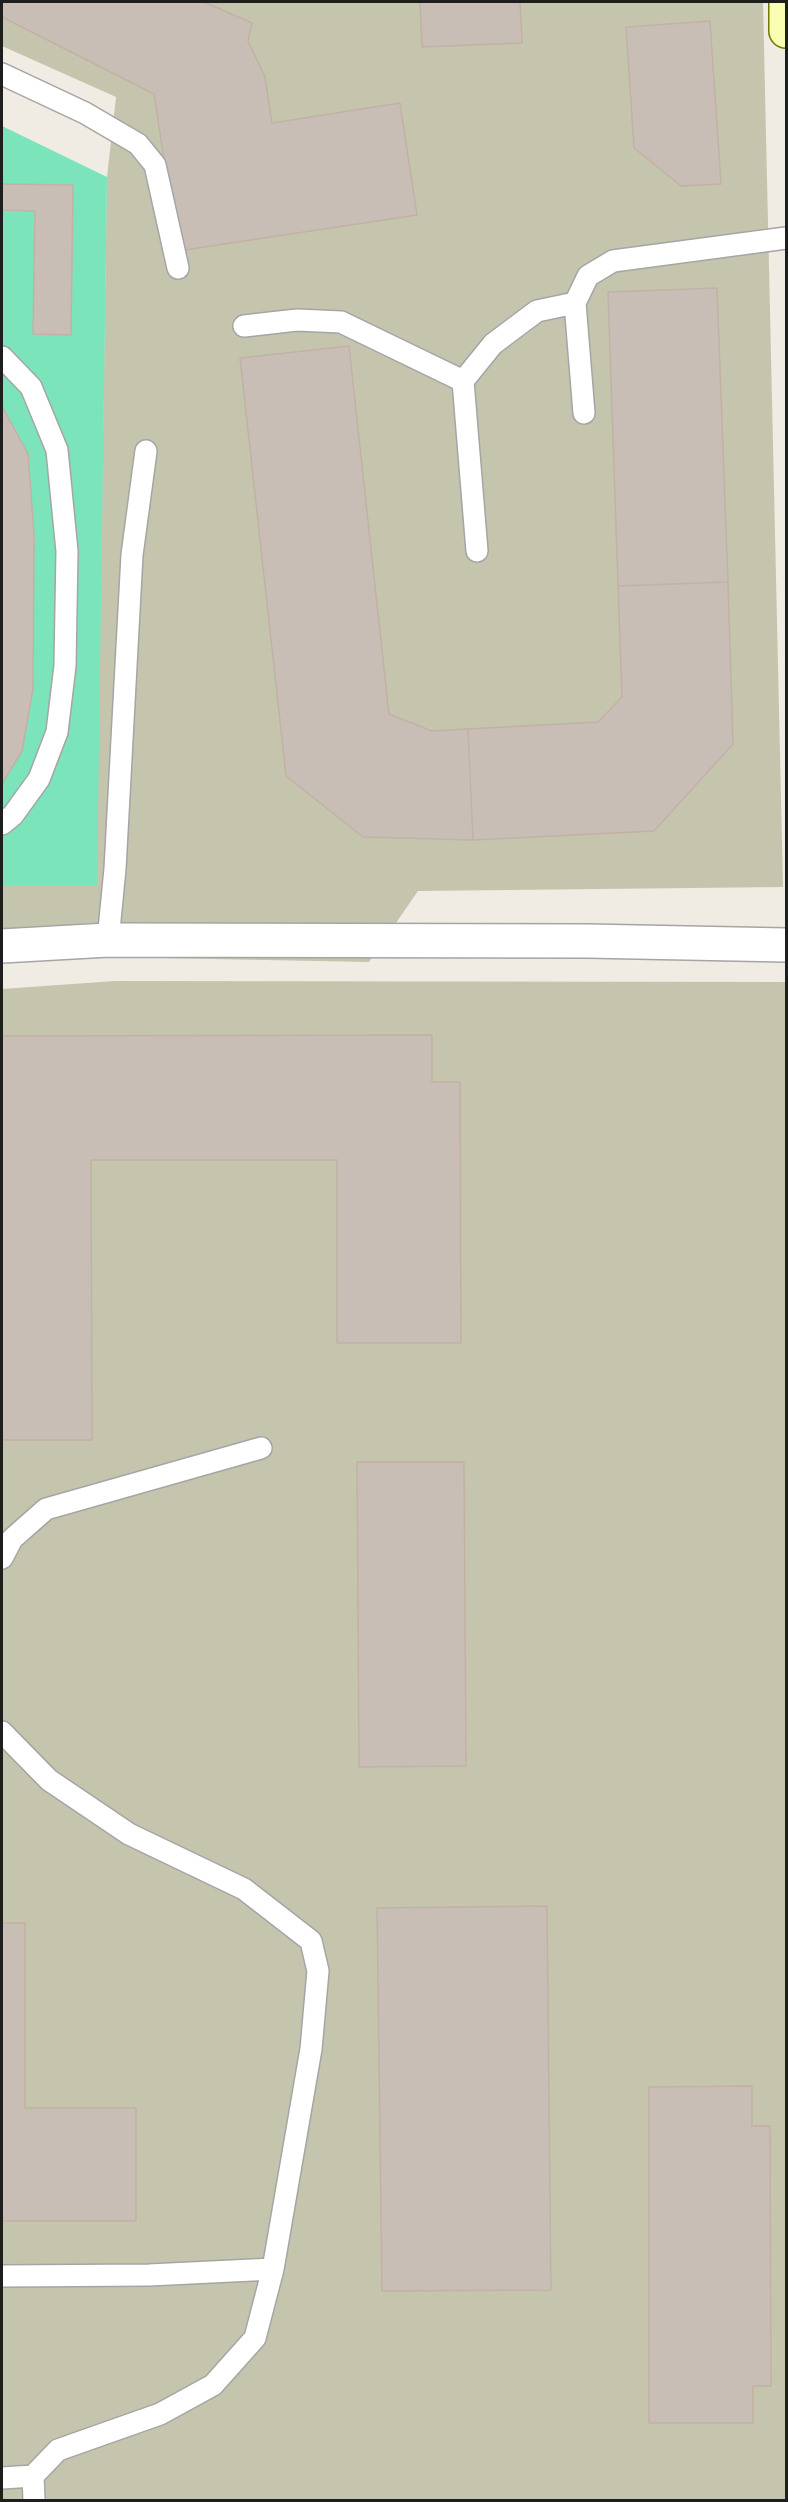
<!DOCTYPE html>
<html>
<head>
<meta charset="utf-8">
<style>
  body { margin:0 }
  #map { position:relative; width:788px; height:2502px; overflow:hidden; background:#f0ebe3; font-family:Rubik,sans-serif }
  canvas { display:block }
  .frame { position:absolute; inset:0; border:3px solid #1e1e1e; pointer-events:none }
</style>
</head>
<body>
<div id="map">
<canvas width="788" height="2502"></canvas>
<div class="frame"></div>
</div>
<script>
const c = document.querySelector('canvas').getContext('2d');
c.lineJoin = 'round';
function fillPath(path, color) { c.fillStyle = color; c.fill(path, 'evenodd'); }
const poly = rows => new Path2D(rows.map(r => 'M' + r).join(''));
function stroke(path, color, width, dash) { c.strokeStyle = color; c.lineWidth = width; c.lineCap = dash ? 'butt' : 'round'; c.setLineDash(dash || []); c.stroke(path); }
fillPath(poly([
  [2,2,763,2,783,887,418,891,369,962,3,955,2,886,96,886,107,177,116,97,2,46],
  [115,981,786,982,786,2500,2,2500,2,989]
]), '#c5c5ae');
fillPath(poly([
  [2,126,107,177,97,886,2,886]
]), '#7be4bb');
const building = poly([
  [2,2,204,2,252,23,248,41,265,77,272,123,400,103,417,215,178,251,154,94,2,17,2,2],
  [420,2,520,2,522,43,422,47,420,2],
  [710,21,721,184,681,186,634,148,626,27,710,21],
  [2,184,73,185,71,335,33,334,35,211,2,210,2,184],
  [717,288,728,582,618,586,608,292,717,288],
  [349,346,389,714,432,731,468,729,473,840,363,837,286,776,240,358,349,346],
  [2,406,28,454,34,534,33,689,22,751,2,784,2,406],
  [728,582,733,744,654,831,473,840,468,729,598,722,622,697,618,586,728,582],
  [432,1035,432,1082,460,1082,461,1343,337,1343,337,1160,91,1160,92,1440,2,1440,2,1036,432,1035],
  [357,1462,464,1462,466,1766,359,1767,357,1462],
  [547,1906,551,2290,382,2291,377,1908,547,1906],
  [2,1923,25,1923,25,2108,136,2108,136,2221,2,2221,2,1923],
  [752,2086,752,2126,770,2126,771,2386,753,2386,753,2423,649,2423,649,2087,752,2086]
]);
fillPath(building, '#c8beb6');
stroke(building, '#c2b1a4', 1.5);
const lane = poly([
  [2,74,85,113,138,144,155,165,178,268],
  [244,326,297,320,341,322,463,381],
  [2,357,31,387,57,450,67,551,65,666,57,732,39,779,13,815,2,824],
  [584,413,575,303,588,276,613,261,786,238],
  [477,551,463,381,493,344,537,311,575,303],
  [108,940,115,869,132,555,146,451],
  [2,1558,12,1539,46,1509,261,1448],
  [2,1732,49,1780,129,1834,244,1889,311,1941,318,1971,311,2049,273,2269,255,2338,213,2385,160,2414,58,2450,33,2476],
  [2,2276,149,2275,273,2269],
  [2,2478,33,2476,34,2500]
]);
const street = poly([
  [2,946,108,940,587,941,786,945]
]);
const secondary = poly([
  [786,2,786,31]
]);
stroke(lane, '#a5a5a5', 24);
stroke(street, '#a5a5a5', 36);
stroke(secondary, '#6e7a00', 36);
stroke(lane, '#fff', 21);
stroke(street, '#fff', 33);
stroke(secondary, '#fafeb3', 33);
</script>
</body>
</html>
